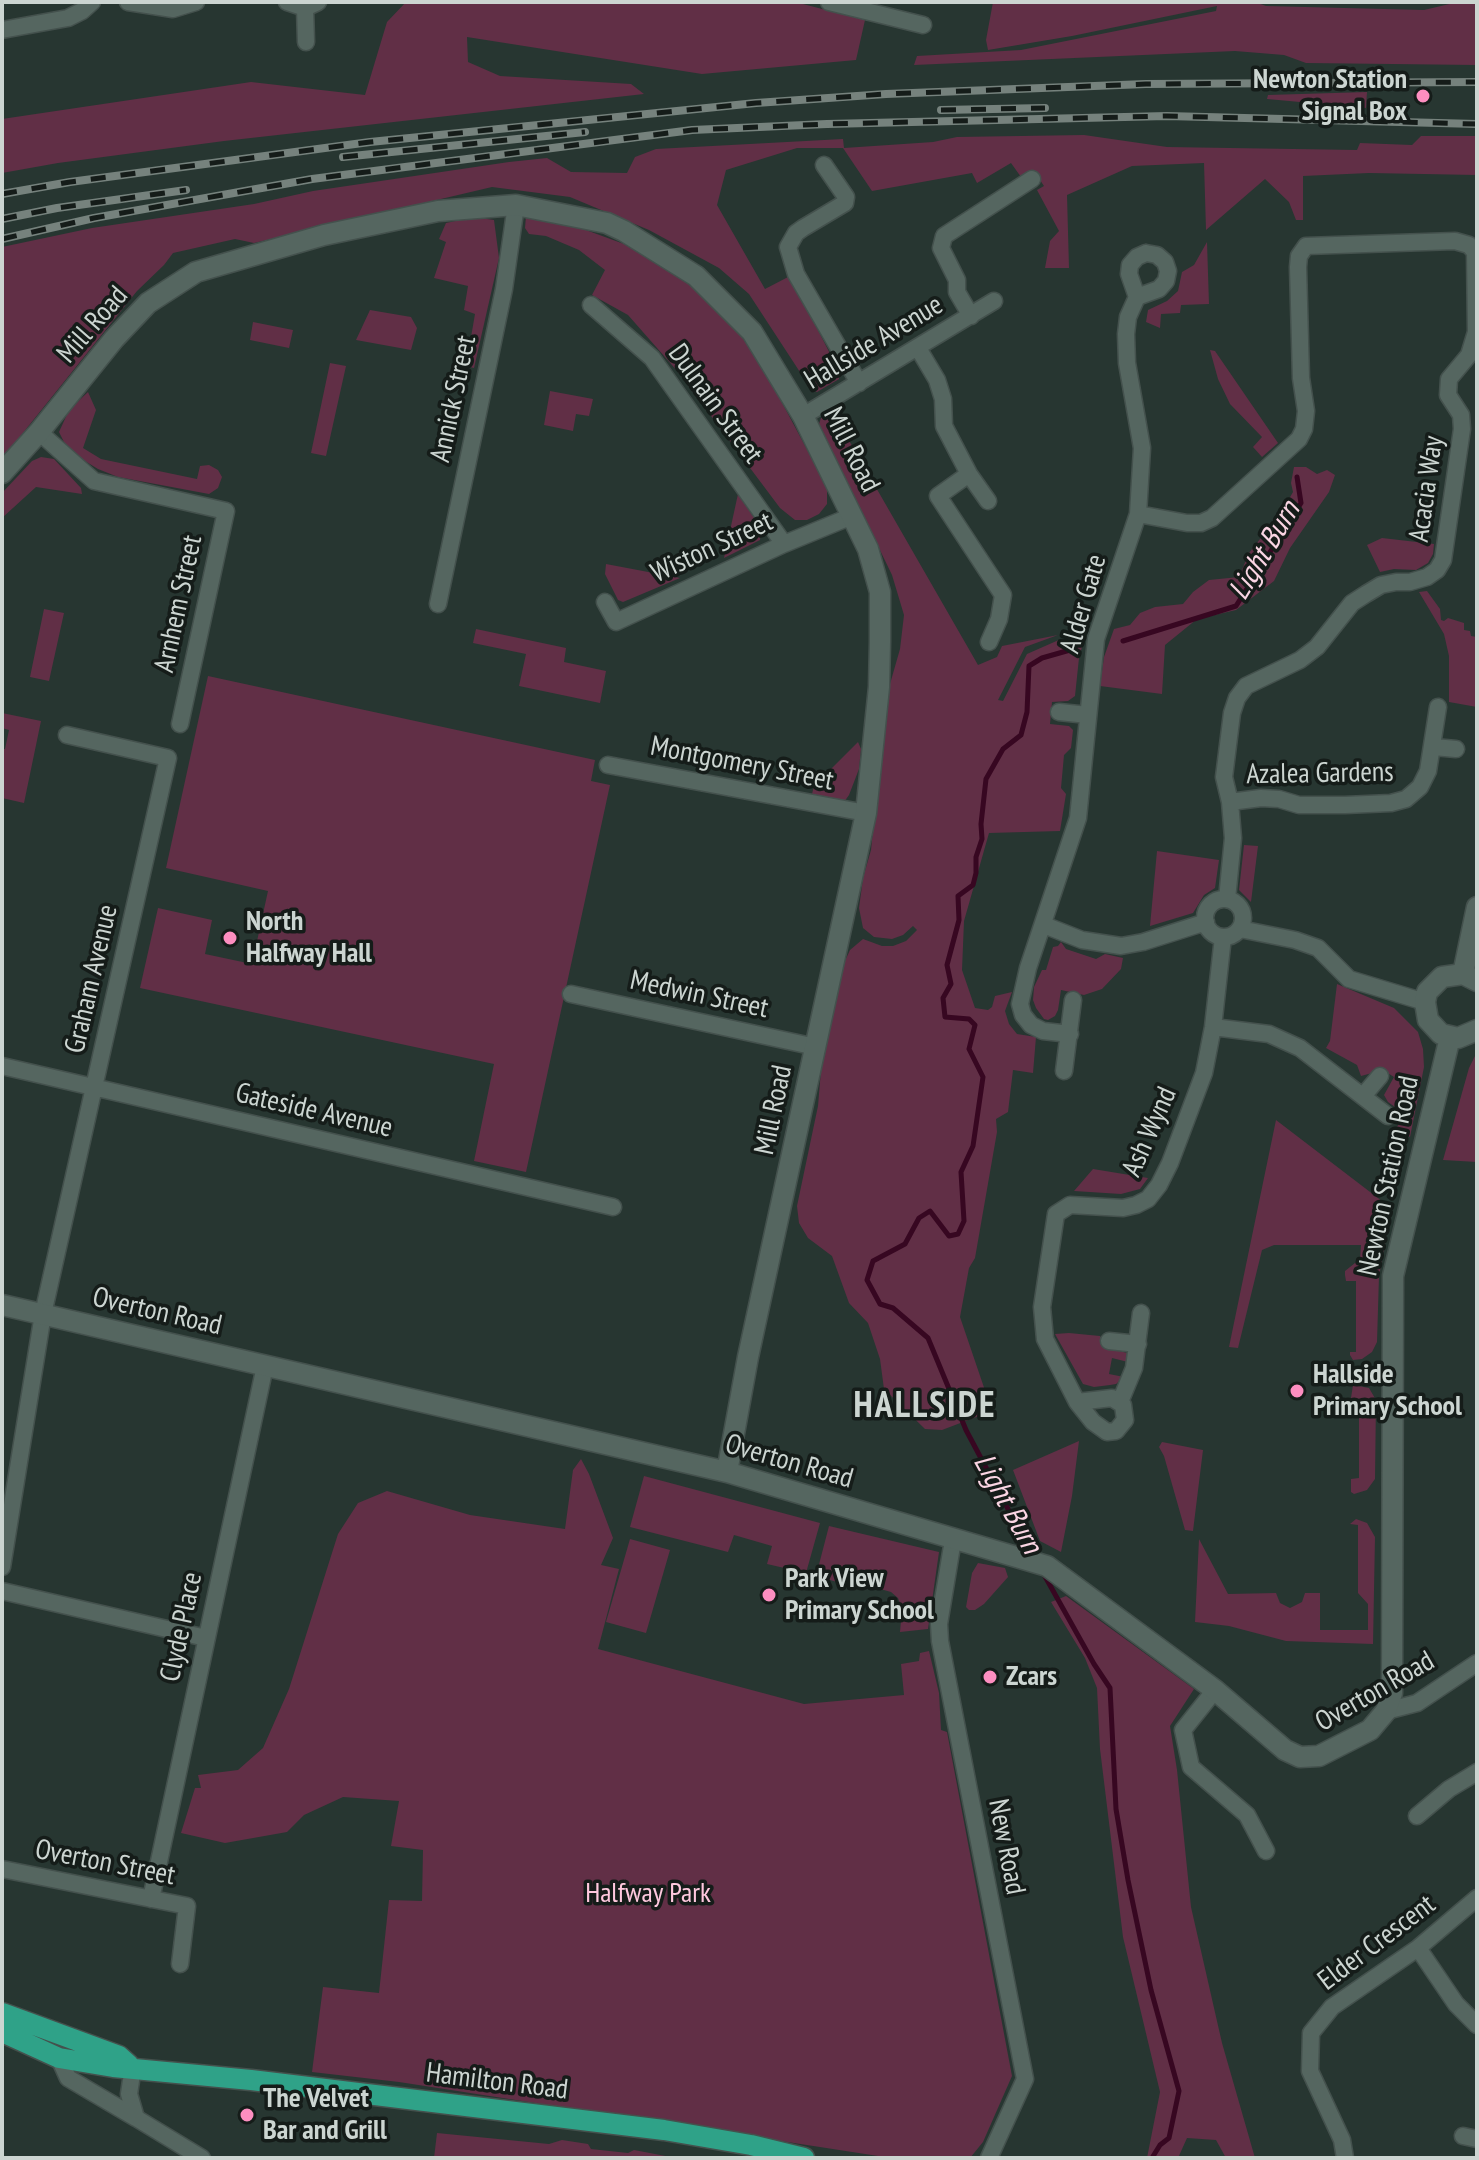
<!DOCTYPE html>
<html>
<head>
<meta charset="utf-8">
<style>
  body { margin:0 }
  #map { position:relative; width:1479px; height:2160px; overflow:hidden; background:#273631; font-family:"PT Sans Narrow",sans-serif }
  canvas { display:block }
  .frame { position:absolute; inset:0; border:4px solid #ccd5d1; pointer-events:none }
</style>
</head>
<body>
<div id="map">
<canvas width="1479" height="2160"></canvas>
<div class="frame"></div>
</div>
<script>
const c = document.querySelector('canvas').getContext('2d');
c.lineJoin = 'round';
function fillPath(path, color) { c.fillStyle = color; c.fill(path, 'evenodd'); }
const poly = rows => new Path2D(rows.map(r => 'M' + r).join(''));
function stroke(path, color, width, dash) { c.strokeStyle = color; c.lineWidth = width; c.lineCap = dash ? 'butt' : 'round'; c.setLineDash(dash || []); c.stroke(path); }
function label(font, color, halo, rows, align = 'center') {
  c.font = font + ' "PT Sans Narrow",sans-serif'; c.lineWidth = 7; c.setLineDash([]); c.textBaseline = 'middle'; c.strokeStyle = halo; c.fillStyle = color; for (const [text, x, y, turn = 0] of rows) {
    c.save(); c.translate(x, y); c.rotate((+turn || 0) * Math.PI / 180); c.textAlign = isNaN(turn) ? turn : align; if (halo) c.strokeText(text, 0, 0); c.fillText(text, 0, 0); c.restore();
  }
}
fillPath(poly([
  [406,2,795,2,865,20,856,60,702,74,467,37,468,62,500,76,631,84,644,94,224,141,58,163,2,173,2,119,251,82,365,95,387,22],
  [993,2,1255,2,1266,6,1424,10,1458,2,1477,2,1477,65,1306,63,1284,55,1235,51,914,65,917,56,1021,50,1216,11,1217,6,1072,36,988,50,986,40],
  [1367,92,1366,108,1267,99,1268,95],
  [1084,135,1167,147,1357,150,1360,143,1412,145,1421,136,1477,136,1477,175,1369,173,1303,176,1303,220,1296,220,1289,202,1265,179,1206,230,1204,163,1132,166,1067,195,1069,268,1045,268,1050,241,1059,231,1037,190,1044,186,1034,171,1021,177,1011,163,977,183,972,173,872,191,843,148,797,148,726,170,717,205,765,289,790,276,839,371,839,379,817,392,811,389,749,294,719,268,649,230,570,197,492,187,254,243,235,239,173,253,164,265,137,291,2,459,2,247,92,228,254,204,313,191,509,162,547,158,571,172,627,173,635,157,656,149,843,139,844,148,933,142,957,137],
  [526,216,575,226,624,244,687,280,737,330,763,367,827,487,827,504,819,514,807,520,795,520,780,508,679,373,628,315,592,295,605,270,579,250,546,236,529,234,525,228],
  [474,217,494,220,499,258,474,368,466,366,475,314,464,310,468,286,434,278,446,242,439,239,446,223],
  [1207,242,1209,304,1181,305,1180,313,1161,314,1160,328,1146,322,1148,310,1167,301,1178,291,1182,272,1194,265],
  [370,310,411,317,417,328,411,350,356,340],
  [253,322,293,330,289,348,250,340],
  [1210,350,1215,351,1278,443,1262,457,1253,447,1262,437,1230,404,1218,379],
  [330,363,346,366,326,456,311,453],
  [550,391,593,399,589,416,576,414,573,431,544,425],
  [88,392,96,410,83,448,101,459,197,479,200,466,209,465,218,470,222,477,218,488,209,494,118,477,98,469,80,458,65,444,59,432,69,410],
  [832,411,978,665,997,657,1002,646,1058,635,1025,647,998,700,1003,701,1027,654,1061,639,1084,639,1079,658,1075,696,1068,701,1052,702,1050,724,1069,726,1073,730,1071,748,1064,755,1061,788,1066,794,1060,831,989,833,964,921,962,970,975,1008,988,1010,992,1007,995,996,1012,992,1005,1011,1009,1024,1017,1034,1036,1037,1033,1073,1013,1070,1008,1112,996,1119,997,1132,975,1258,969,1268,960,1317,992,1411,942,1430,925,1429,884,1389,880,1359,868,1323,849,1303,832,1256,808,1238,799,1223,797,1206,818,1106,822,1058,834,985,850,950,863,939,882,946,893,946,906,941,917,930,913,926,903,935,892,939,874,937,863,928,859,908,863,878,871,850,886,698,900,649,904,615,892,575,819,424,821,418],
  [41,457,54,459,81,488,82,494,36,487,2,518,2,493,32,461],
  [1294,467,1306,467,1317,474,1327,470,1335,475,1329,492,1290,548,1274,581,1236,610,1197,619,1165,645,1162,694,1100,686,1104,657,1114,629,1130,625,1140,613,1155,607,1183,604,1193,592,1209,580,1239,577,1249,553,1282,511,1293,492,1291,483],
  [738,494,761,528,760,540,724,558],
  [1382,538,1434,544,1433,554,1428,563,1416,570,1394,569,1380,572,1367,545],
  [606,564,680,578,623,602,618,600,605,574],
  [1427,591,1440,609,1441,620,1444,621,1448,618,1464,623,1464,630,1470,631,1471,636,1477,637,1477,707,1449,702,1449,656,1444,634,1419,592],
  [44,609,64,613,49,681,30,677],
  [476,629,566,648,564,662,606,671,600,703,519,686,526,654,473,643],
  [208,676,595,760,591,781,610,785,526,1172,474,1161,494,1064,140,988,158,908,212,920,205,954,252,964,268,891,166,868],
  [2,713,41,721,24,803,2,798,2,749,5,749,9,730,2,728],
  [858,742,861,749,859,769,849,795,844,802,811,798,814,786],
  [1244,845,1258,846,1251,902,1239,890],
  [1157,851,1219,860,1215,888,1204,895,1193,913,1150,926],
  [1061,942,1066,949,1096,959,1105,954,1123,958,1121,969,1102,989,1084,995,1061,990,1058,1010,1055,1016,1048,1020,1044,1019,1036,1008,1033,1000,1034,987,1042,970,1046,970,1053,947,1058,946],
  [1337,984,1394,1008,1418,1032,1423,1049,1424,1067,1410,1137,1397,1127,1405,1114,1388,1102,1384,1095,1394,1077,1383,1070,1361,1076,1357,1065,1326,1048,1330,1041],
  [1477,1052,1477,1162,1443,1160,1469,1068],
  [1276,1120,1391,1208,1379,1276,1377,1342,1372,1352,1362,1359,1353,1360,1350,1355,1350,1352,1356,1352,1356,1281,1346,1281,1345,1275,1345,1271,1360,1259,1361,1245,1274,1245,1262,1250,1238,1348,1229,1347],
  [1093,1169,1148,1178,1140,1189,1121,1194,1074,1191],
  [1069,1333,1100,1336,1105,1347,1127,1353,1128,1362,1112,1358,1109,1374,1124,1377,1116,1384,1110,1385,1094,1387,1083,1384,1055,1334],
  [1353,1385,1369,1388,1376,1400,1375,1479,1367,1490,1354,1494,1351,1492,1351,1479,1359,1478,1359,1399,1351,1398],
  [1079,1441,1072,1496,1061,1552,1040,1541,1013,1470],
  [1162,1442,1203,1450,1193,1531,1185,1530,1164,1456,1159,1447],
  [581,1459,589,1474,613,1538,601,1565,619,1569,598,1649,804,1704,904,1695,901,1664,919,1661,920,1653,929,1651,939,1693,941,1730,947,1732,1012,2076,983,2142,970,2158,891,2158,399,2082,312,2072,323,1987,379,1993,389,1900,422,1901,423,1850,391,1846,399,1801,343,1797,304,1815,287,1832,225,1843,181,1833,195,1788,201,1788,198,1775,238,1770,263,1748,289,1689,338,1534,358,1503,387,1491,470,1515,565,1529,573,1470],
  [644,1476,820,1523,806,1573,767,1564,772,1546,734,1535,728,1552,630,1527],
  [1356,1519,1367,1523,1375,1537,1373,1644,1286,1641,1229,1626,1195,1622,1199,1539,1228,1594,1276,1593,1280,1603,1290,1608,1302,1602,1305,1593,1320,1593,1320,1630,1368,1630,1368,1604,1358,1593,1358,1525,1350,1524],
  [829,1526,939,1552,928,1629,900,1632,902,1609,898,1598,891,1592,863,1584,851,1586,816,1576],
  [630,1539,670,1550,646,1633,606,1622],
  [978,1563,1005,1568,1008,1577,984,1604,975,1610,969,1610,966,1607,972,1573],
  [1066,1596,1194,1689,1170,1726,1177,1770,1191,1907,1222,2043,1255,2158,1226,2158,1216,2140,1187,2138,1178,2158,1147,2158,1160,2092,1123,1937,1100,1749,1097,1688,1085,1658,1051,1602],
  [437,2133,549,2144,562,2140,588,2144,591,2149,628,2153,634,2150,676,2158,434,2158]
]), '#612f46');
stroke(poly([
  [1123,641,1236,606,1301,503,1297,477],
  [1033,1556,966,1430,928,1338,893,1308,880,1304,867,1280,873,1261,905,1244,919,1218,930,1211,949,1236,958,1234,964,1221,961,1172,973,1146,983,1077,969,1049,975,1025,969,1019,945,1017,943,998,951,984,947,965,959,920,958,896,973,885,976,873,976,857,982,839,981,824,986,779,1003,749,1021,735,1027,712,1029,666,1042,658,1070,650],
  [1042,1571,1094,1664,1110,1688,1116,1809,1128,1880,1151,1990,1179,2091,1169,2138,1160,2145,1152,2158]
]), '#370721', 5);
const street = poly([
  [128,2,173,9,196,2],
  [287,2,305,8],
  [829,2,923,25],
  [2,30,68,18,82,11,92,2],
  [306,42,305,8,318,2],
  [824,165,846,197,845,203,803,228,796,233,788,247,796,274,859,383],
  [1146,253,1157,255,1165,262,1168,271,1166,281,1159,289,1137,297,1129,274,1130,265,1137,257,1146,253],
  [591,305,652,358,784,544],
  [971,316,957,292,957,280,941,248,944,236,1032,179],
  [918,348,937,380,943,399,944,426,969,474,988,501],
  [803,416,994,301],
  [39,432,94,481,226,511,180,724],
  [969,474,938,496,1003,595,999,619,989,642],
  [1138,514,1187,523,1201,523,1212,518,1299,439,1304,429,1306,411,1301,378,1298,267,1299,256,1306,246,1455,241,1469,245,1475,252,1476,332,1469,355,1449,379,1448,395,1461,415,1462,429,1443,560,1437,570,1427,577,1410,582,1396,582,1381,585,1366,594,1352,603,1317,647,1300,660,1246,686,1237,698,1232,713,1224,777,1230,802,1233,838,1227,899],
  [605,602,616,622,784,544,852,516],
  [438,604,504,289,516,205],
  [1059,712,1088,715],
  [1434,747,1456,749],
  [608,765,866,813],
  [1230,802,1261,798,1279,799,1299,805,1345,805,1391,803,1406,799,1420,787,1428,771,1438,707],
  '1205 918a19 19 0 1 1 38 0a19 19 0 1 1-38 0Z',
  [1044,925,1082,940,1121,946,1143,942,1206,922],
  [1240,929,1295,940,1318,948,1349,979,1425,1002],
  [571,994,816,1047],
  [1213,1027,1269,1034,1300,1048,1388,1116],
  [1070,1034,1043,1031,1031,1025,1023,1015,1020,1004,1028,968,1078,818,1096,639,1138,514,1142,448,1127,363,1126,334,1128,317,1137,297],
  [2,1066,613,1207],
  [1064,1071,1073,1000],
  [1363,1096,1380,1076],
  [1109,1341,1138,1344],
  [1077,1402,1093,1422,1107,1432,1116,1431,1125,1420,1123,1405,1112,1398,1077,1402,1045,1339,1042,1307,1056,1214,1070,1205,1123,1208,1136,1205,1148,1199,1159,1185,1170,1163,1204,1073,1213,1027,1223,937],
  [1120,1402,1134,1368,1141,1313],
  [953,1540,939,1624,940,1641,1025,2079,989,2158],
  [2,1567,43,1314,168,758,67,735],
  [2,1591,206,1638],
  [1215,1690,1183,1730,1191,1767,1247,1815,1266,1851],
  [1386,1711,1417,1703,1477,1663],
  [1417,1816,1449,1789,1477,1772],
  [2,1869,187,1906,180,1964],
  [151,1899,265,1366],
  [1418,1948,1456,2004,1477,2025],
  [59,2058,68,2078,136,2118],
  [133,2067,129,2094,136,2118,202,2158],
  [1463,2136,1477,2139],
  [1345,2158,1342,2140,1310,2071,1311,2033,1332,2007,1418,1948,1477,1898]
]);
const secondary = poly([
  [2,473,39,432,114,339,148,303,196,272,324,235,438,211,516,205,607,223,624,231,696,276,752,332,803,416,868,549,880,592,880,642,879,687,866,813,748,1357,727,1472],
  [1463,974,1477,907],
  [1477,981,1463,974,1442,977,1427,992,1425,1002,1428,1020,1441,1034,1458,1038,1477,1030],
  [2,1305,727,1472,1047,1566,1215,1690,1285,1750,1300,1757,1319,1756,1370,1730,1386,1711,1392,1693,1393,1276,1450,1037]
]);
const primary = poly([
  [2,2013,119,2056,129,2065],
  [2,2032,59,2058,113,2067,251,2080,664,2130,751,2145,804,2158]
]);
stroke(street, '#44514d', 19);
stroke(secondary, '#44514d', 23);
stroke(primary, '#44514d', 23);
stroke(street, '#556660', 16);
stroke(secondary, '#556660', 20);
stroke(primary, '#2fa288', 20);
const rail = poly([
  [941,110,1045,108],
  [343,157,585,132],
  [2,194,70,182,370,142,756,103,886,94,1146,84,1477,82],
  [2,219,57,208,186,190],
  [2,239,94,218,312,179,692,130,827,124,1167,116,1477,124]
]);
stroke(rail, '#76827d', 8);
stroke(rail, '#151c19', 5, [15]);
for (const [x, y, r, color] of [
  [1423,96,8,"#fd8ec0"],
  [230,938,8,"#fd8ec0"],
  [1297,1391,8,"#fd8ec0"],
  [769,1595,8,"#fd8ec0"],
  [990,1677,8,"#fd8ec0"],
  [247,2115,8,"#fd8ec0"]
]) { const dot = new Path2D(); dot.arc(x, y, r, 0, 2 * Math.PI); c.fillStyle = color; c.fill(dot); stroke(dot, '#151c19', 3); }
label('bold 28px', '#ccd5d1', '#151c19', [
  ["Newton Station",1407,80,"right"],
  ["Signal Box",1407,112,"right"],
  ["North",246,922],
  ["Halfway Hall",246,954],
  ["Hallside",1313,1375],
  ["Primary School",1313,1407],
  ["Park View",785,1579],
  ["Primary School",785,1611],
  ["Zcars",1006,1677],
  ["The Velvet",263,2099],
  ["Bar and Grill",263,2131]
], 'left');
label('28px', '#ccd5d1', '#151c19', [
  ["Mill Road",93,325,-49],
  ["Hallside Avenue",874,343,-31],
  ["Annick Street",454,399,-78],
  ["Dulnain Street",715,404,54],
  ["Mill Road",851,450,63],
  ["Acacia Way",1427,489,-82],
  ["Wiston Street",712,548,-25],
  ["Arnhem Street",179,604,-78],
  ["Alder Gate",1084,604,-74],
  ["Montgomery Street",742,764,11],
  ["Azalea Gardens",1320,774,-1],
  ["Graham Avenue",92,979,-77],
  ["Medwin Street",699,995,12],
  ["Mill Road",774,1110,-78],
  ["Gateside Avenue",314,1111,13],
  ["Ash Wynd",1150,1132,-66],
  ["Newton Station Road",1389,1176,-78],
  ["Overton Road",157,1312,13],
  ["Overton Road",789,1462,16],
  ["Clyde Place",182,1627,-78],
  ["Overton Road",1375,1692,-30],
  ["New Road",1006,1847,79],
  ["Overton Street",105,1863,11],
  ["Elder Crescent",1377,1943,-37],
  ["Hamilton Road",497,2082,7]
]);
label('28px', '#fec8de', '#151c19', [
  ["Halfway Park",648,1894]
]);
label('italic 30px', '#fad5e3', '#151c19', [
  ["Light Burn",1265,551,-59],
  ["Light Burn",1007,1504,61]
]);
c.letterSpacing = '2px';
label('bold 36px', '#ccd5d1', '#151c19', [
  ["HALLSIDE",925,1407]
]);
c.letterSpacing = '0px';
</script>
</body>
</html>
